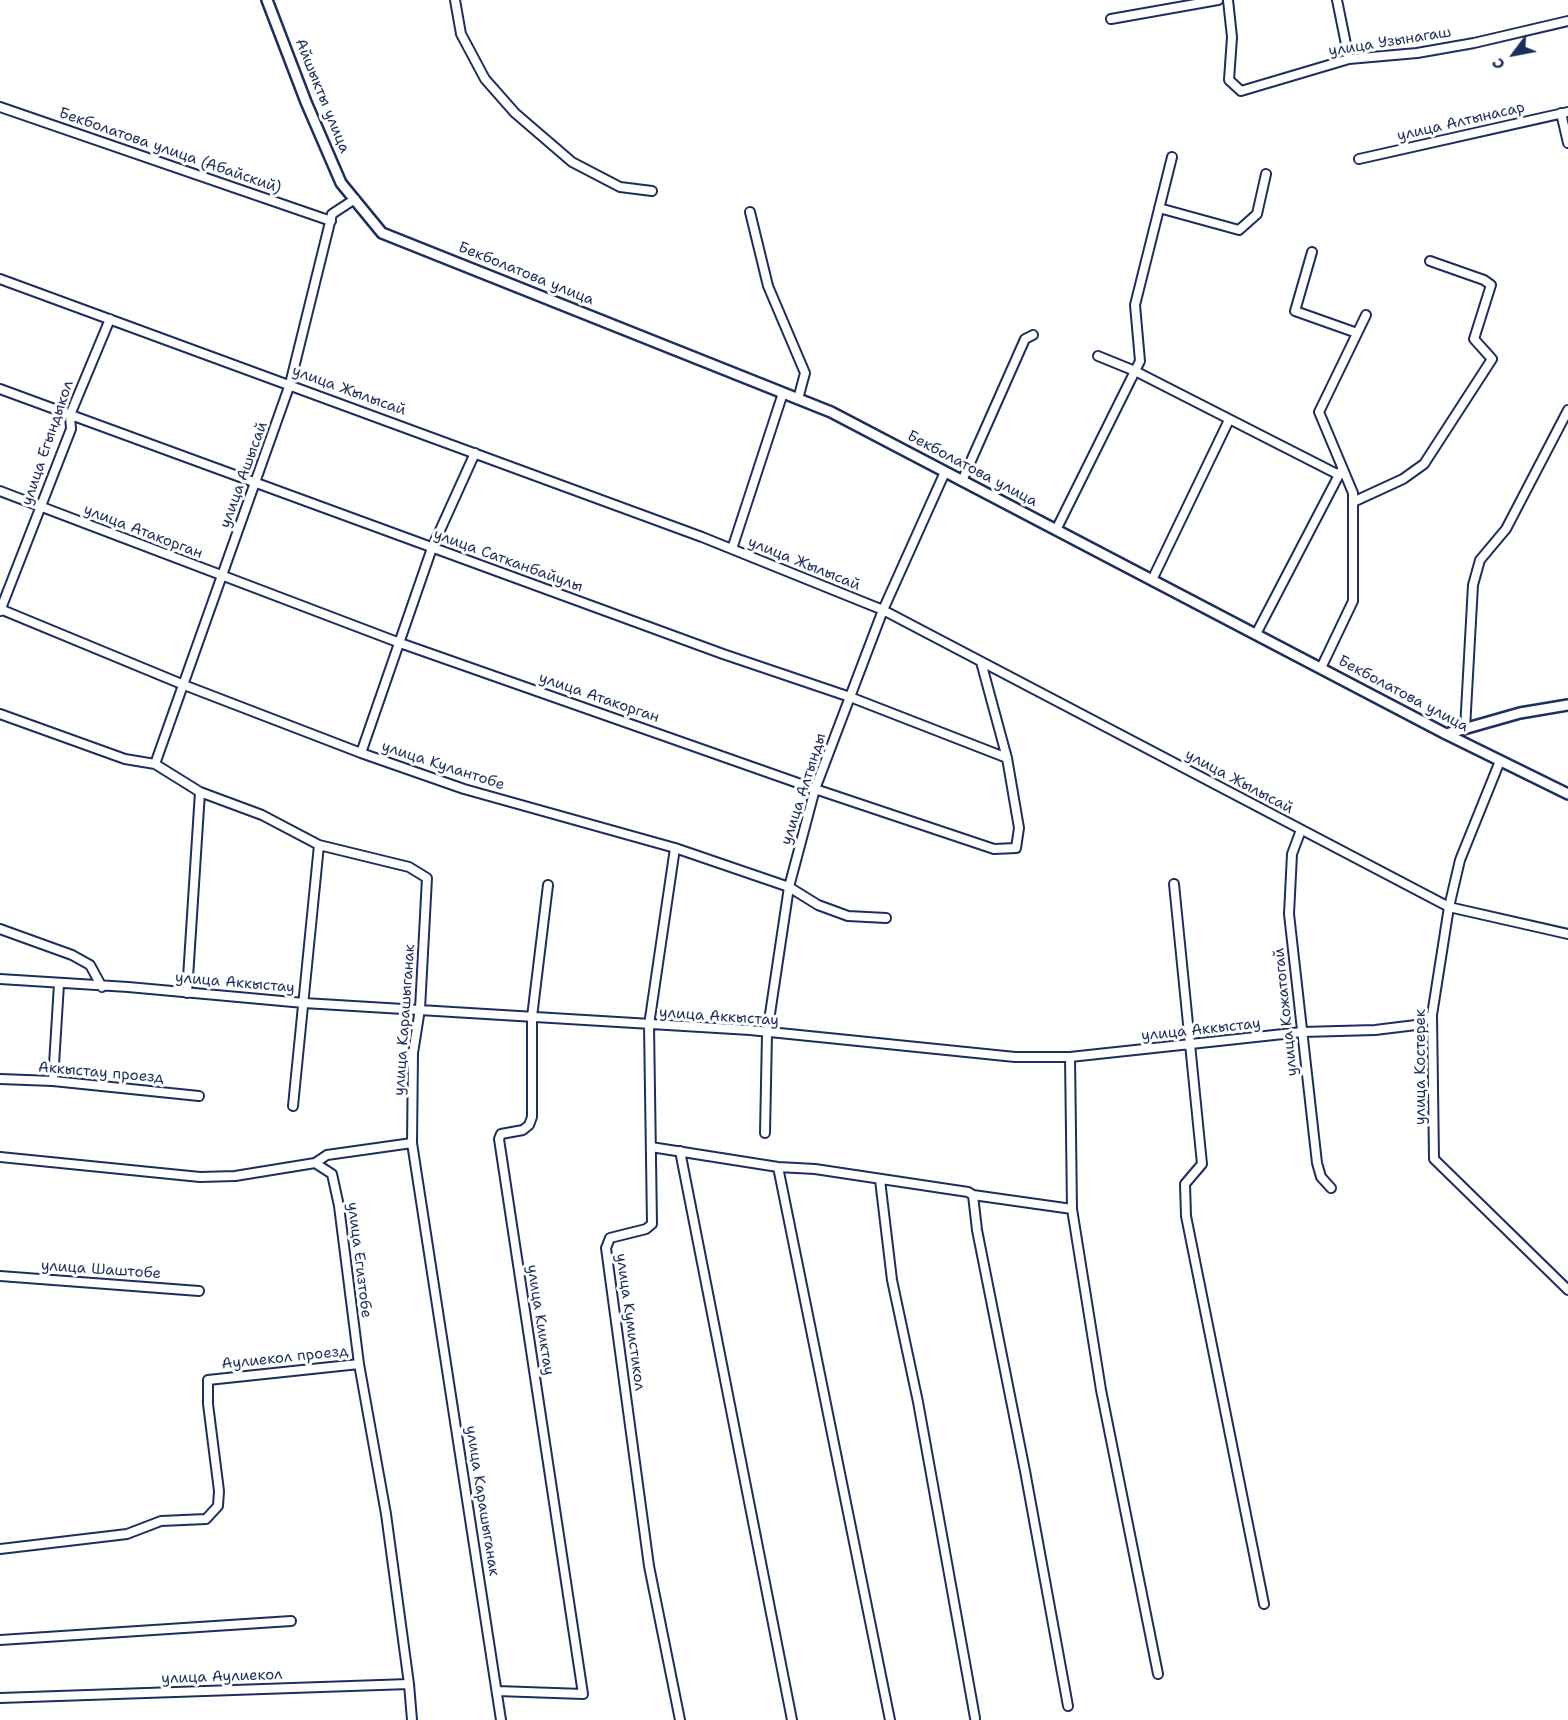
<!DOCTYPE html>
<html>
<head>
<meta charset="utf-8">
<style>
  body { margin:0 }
  #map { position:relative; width:1568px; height:1720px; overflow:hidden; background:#fff; font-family:"Shantell Sans",sans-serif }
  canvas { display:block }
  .north { position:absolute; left:1484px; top:24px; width:60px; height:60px; -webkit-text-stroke:4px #fff; paint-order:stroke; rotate:238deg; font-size:16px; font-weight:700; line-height:24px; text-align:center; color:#1b2f5e }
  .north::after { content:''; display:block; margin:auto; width:21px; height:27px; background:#1b2f5e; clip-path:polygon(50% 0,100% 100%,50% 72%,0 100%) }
</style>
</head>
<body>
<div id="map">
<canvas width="1568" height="1720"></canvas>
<div class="north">С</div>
</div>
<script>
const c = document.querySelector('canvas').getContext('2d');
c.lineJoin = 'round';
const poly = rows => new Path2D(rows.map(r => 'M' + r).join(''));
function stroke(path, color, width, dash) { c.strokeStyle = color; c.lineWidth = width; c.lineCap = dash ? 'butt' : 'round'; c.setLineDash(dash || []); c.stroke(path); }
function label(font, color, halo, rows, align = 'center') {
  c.font = font + ' "Shantell Sans",sans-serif'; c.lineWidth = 6; c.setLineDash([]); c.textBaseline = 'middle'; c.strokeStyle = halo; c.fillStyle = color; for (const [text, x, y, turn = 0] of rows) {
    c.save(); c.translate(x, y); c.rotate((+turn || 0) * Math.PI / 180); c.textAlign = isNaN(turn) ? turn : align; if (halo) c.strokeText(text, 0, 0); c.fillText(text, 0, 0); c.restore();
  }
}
const minor = poly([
  [455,0,461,34,485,79,515,113,572,162,620,187,652,191],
  [1228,0,1232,37,1229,80,1241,91,1349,59,1417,53,1474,43,1568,21],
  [1337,0,1349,59],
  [1111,19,1218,0],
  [0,107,331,221],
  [1561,113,1568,143],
  [1359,159,1568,112],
  [1159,208,1239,230,1257,214,1266,174],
  [750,212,768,286,805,373,798,399],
  [1312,252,1295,311,1357,333],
  [0,279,702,537,883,610,1449,907,1568,934],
  [1098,356,1135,371,1339,475],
  [0,389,723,654,850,697,1007,758],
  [962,481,1025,339,1033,335],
  [0,491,400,643,815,789,994,849,1016,848,1019,828,1007,758,981,662],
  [1353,502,1403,479,1424,464,1492,359,1474,339,1491,285,1484,280,1430,261],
  [1056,530,1140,361,1135,305,1172,157],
  [732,549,783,393],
  [1152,580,1229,420],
  [0,609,184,685,361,753,464,789,675,848,789,887,818,905,848,916,886,918],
  [0,611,71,429,70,415,110,319],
  [1256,634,1341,471],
  [1321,668,1353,601,1353,493,1319,412,1366,315],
  [0,714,125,759,155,764,200,792,262,815,319,845,409,867,427,878,420,1009,413,1053,412,1143,501,1720],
  [1465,729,1473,585,1480,560,1506,529,1568,410],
  [361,753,432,548,475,453],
  [1500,761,1460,860,1449,907,1432,1015,1434,1159,1568,1290],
  [155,764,290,384,332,214,355,199],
  [1301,830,1292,854,1289,914,1317,1163,1321,1177,1331,1188],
  [675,848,649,1025,652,1224,646,1229,610,1238,606,1248,649,1566,680,1720],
  [1174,884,1202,1164,1185,1184,1186,1216,1264,1604],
  [0,929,72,955,90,965,102,987],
  [0,979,128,987,304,1003,750,1030,1015,1057,1070,1057,1302,1032,1375,1030,1416,1025,1432,1015],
  [187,993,200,792],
  [1070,1057,1072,1209],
  [0,1079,53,1081,199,1096],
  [53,1081,59,984],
  [293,1106,319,845],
  [765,1133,767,1034,789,887,815,789,883,610,945,472],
  [651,1147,778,1167,815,1169,968,1192,973,1195,977,1230,1025,1471,1068,1706],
  [680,1151,792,1720],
  [0,1157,200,1177,235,1176,315,1163,332,1174,339,1206,359,1364,386,1514,409,1684],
  [315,1163,327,1155,412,1143],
  [778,1167,890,1720],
  [880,1180,892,1280,918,1402,975,1718],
  [973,1195,1072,1209,1101,1390,1158,1674],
  [0,1276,199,1291],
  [0,1549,127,1534,161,1521,206,1519,218,1506,219,1491,208,1404,208,1380,359,1364],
  [0,1640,291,1621],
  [497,1691,583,1694,499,1139,501,1134,523,1130,529,1125,532,1117,532,1017,548,885],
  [0,1698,409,1684,412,1720]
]);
const tertiary = poly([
  [267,0,306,102,341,183,382,233,831,412,1446,734,1568,794],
  [1446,734,1520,713,1568,705]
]);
stroke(minor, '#1b2f5e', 12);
stroke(tertiary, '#1b2f5e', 14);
stroke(minor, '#fff', 8);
stroke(tertiary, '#fff', 9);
label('15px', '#1b2f5e', '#fff', [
  ["улица Узынагаш",1390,42,-9],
  ["Айшыкты улица",322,96,68],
  ["улица Алтынасар",1461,122,-13],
  ["Бекболатова улица (Абайский)",170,151,19],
  ["Бекболатова улица",526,274,22],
  ["улица Жылысай",349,391,20],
  ["улица Егындыкол",48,443,-71],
  ["Бекболатова улица",972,469,28],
  ["улица Ашысай",244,475,-70],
  ["улица Атакорган",143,532,21],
  ["улица Сатканбайулы",508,561,20],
  ["улица Жылысай",804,564,22],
  ["Бекболатова улица",1403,694,28],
  ["улица Атакорган",599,698,19],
  ["улица Кулантобе",443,766,18],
  ["улица Жылысай",1239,782,28],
  ["улица Алтынды",804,789,-72],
  ["улица Аккыстау",235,983,5],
  ["улица Кожатогай",1286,1012,-96],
  ["улица Аккыстау",719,1017,4],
  ["улица Карашыганак",405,1020,-86],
  ["улица Аккыстау",1201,1030,-6],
  ["улица Костерек",1421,1067,-90],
  ["Аккыстау проезд",101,1073,5],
  ["улица Егизтобе",359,1260,83],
  ["улица Шаштобе",101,1270,4],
  ["улица Кииктау",540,1320,81],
  ["улица Кумистикол",630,1322,82],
  ["Аулиекол проезд",285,1358,-6],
  ["улица Карашыганак",482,1501,81],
  ["улица Аулиекол",222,1677,-2]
]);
</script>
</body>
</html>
